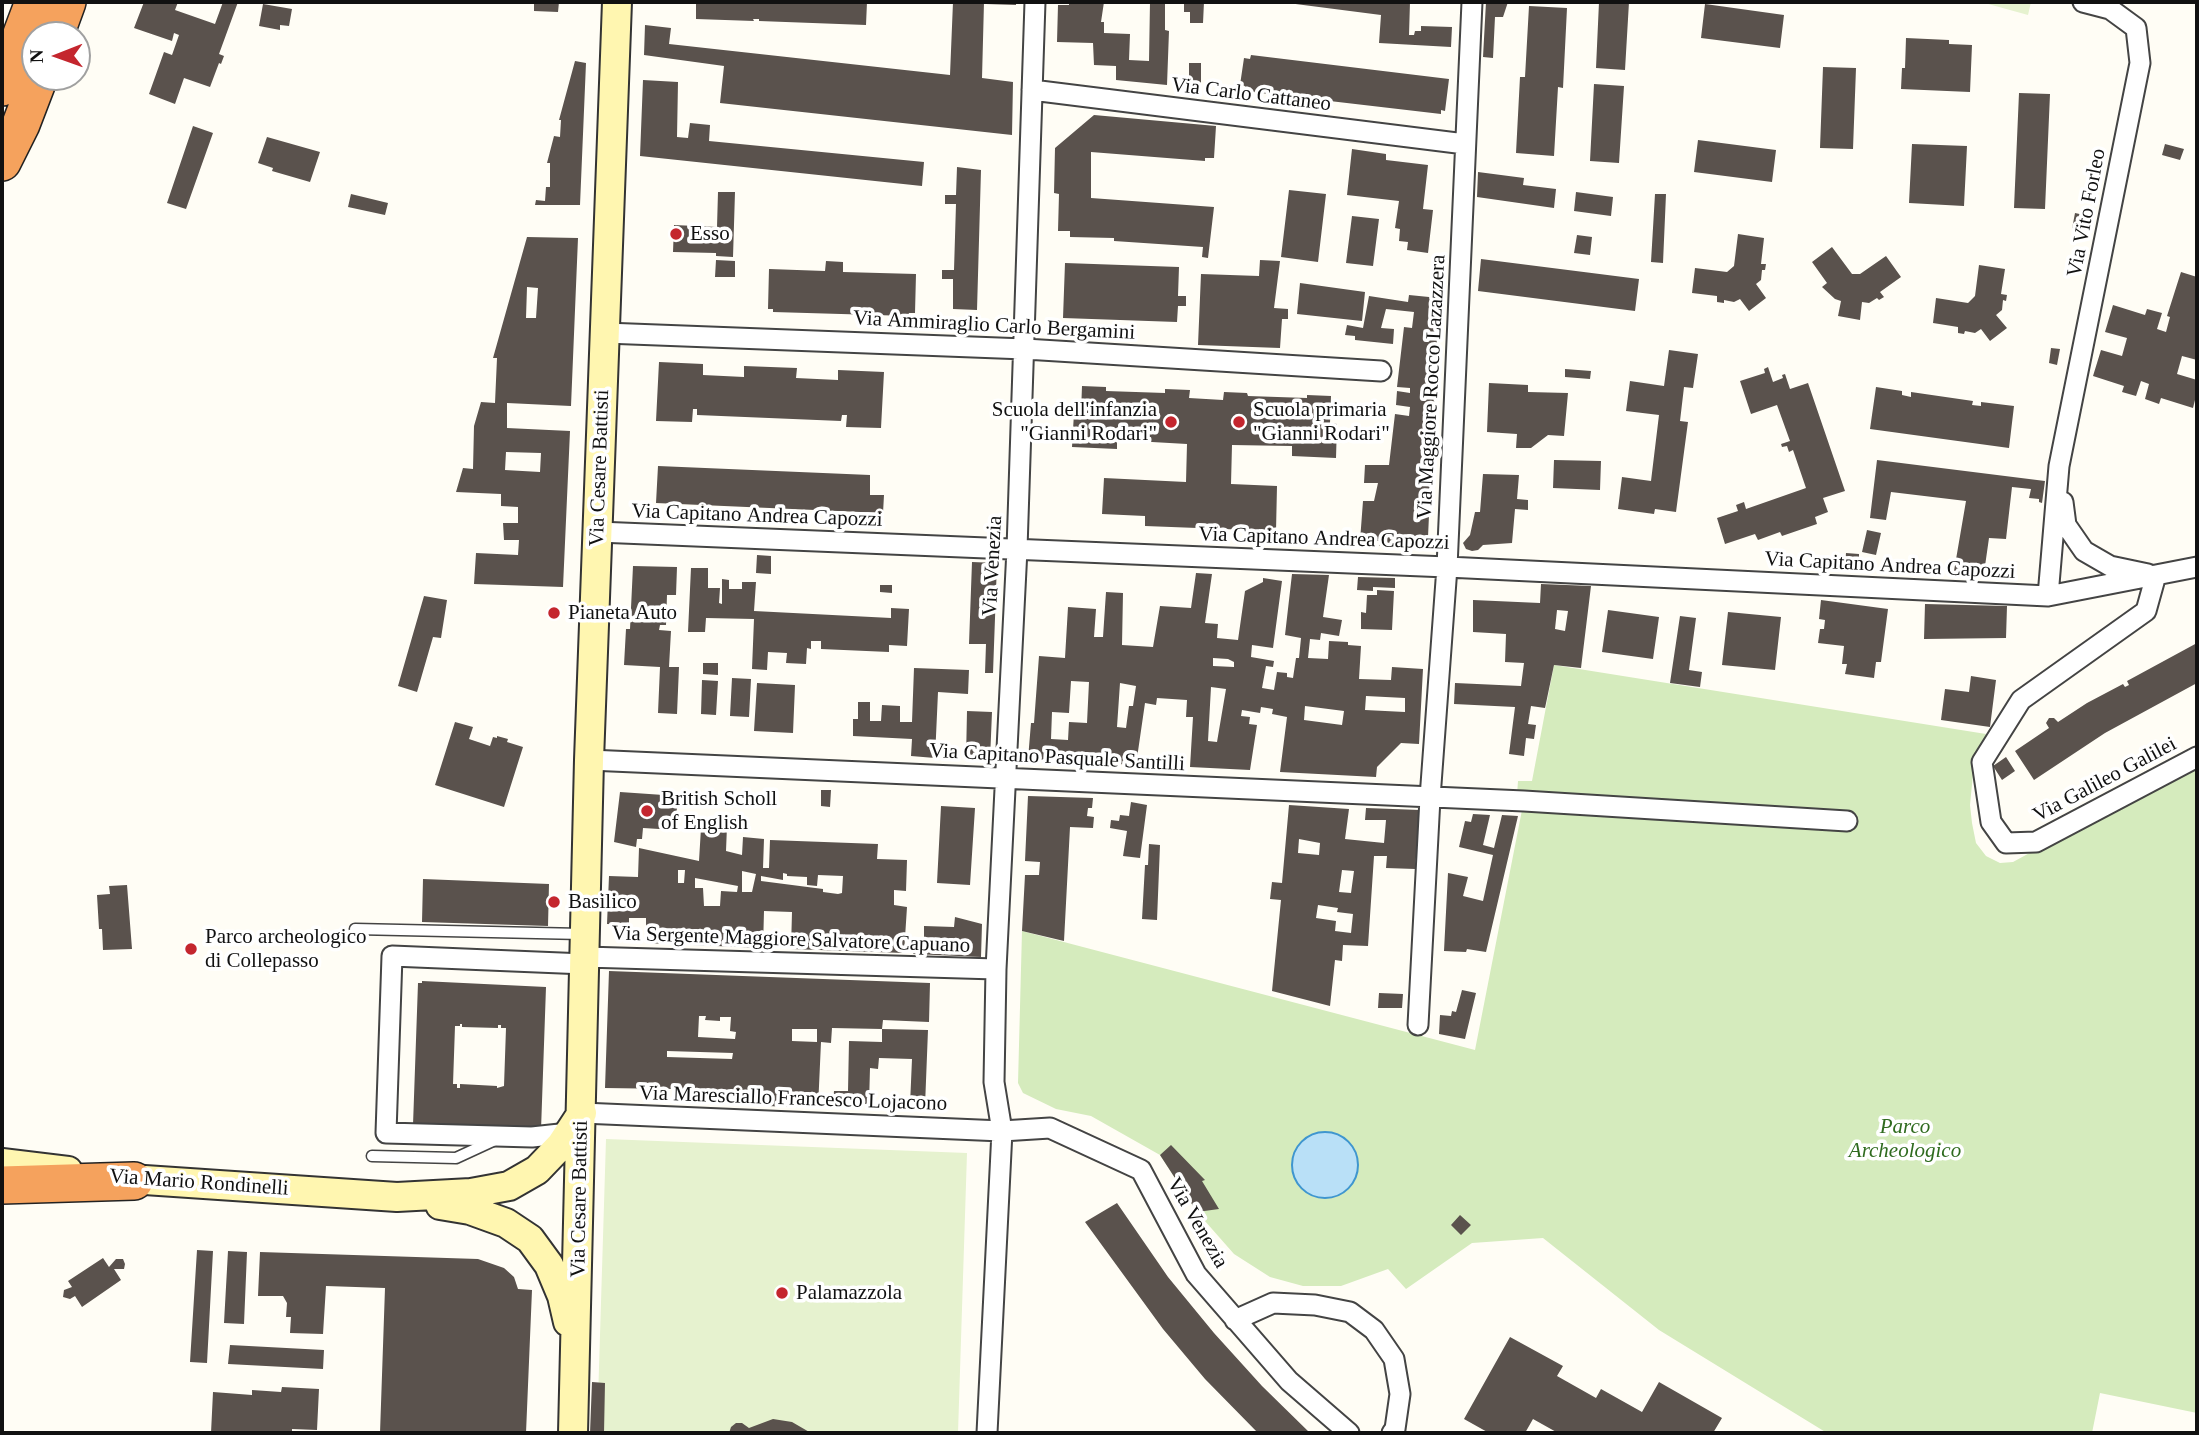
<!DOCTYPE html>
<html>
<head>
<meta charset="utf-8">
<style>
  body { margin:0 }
  #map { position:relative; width:2199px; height:1435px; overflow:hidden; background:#fffdf5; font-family:"Times New Roman",serif }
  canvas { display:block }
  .frame { position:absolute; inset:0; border:4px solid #111; pointer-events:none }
  .north { position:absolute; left:21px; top:21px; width:70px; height:70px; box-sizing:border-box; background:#fff; border:2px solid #a0a0a0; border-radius:50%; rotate:269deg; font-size:19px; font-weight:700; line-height:28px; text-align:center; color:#111 }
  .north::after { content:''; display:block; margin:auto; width:24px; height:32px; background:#c4262e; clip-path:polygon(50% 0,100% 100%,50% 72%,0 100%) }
</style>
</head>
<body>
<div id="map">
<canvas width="2199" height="1435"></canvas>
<div class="frame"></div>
<div class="north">N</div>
</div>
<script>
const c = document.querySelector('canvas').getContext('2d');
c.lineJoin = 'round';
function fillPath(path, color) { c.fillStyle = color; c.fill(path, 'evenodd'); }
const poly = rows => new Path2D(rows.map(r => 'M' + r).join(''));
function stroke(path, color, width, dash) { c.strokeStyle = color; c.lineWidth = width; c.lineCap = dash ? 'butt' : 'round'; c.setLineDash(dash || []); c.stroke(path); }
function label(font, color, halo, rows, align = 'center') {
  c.font = font + ' "Times New Roman",serif'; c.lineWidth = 7; c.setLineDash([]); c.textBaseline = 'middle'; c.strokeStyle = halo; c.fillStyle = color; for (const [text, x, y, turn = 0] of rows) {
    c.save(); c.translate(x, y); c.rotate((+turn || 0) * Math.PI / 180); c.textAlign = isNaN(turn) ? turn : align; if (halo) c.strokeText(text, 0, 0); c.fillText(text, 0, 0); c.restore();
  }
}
fillPath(poly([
  [1554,665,1986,734,1973,774,1970,805,1972,823,1976,843,1986,856,2000,863,2013,862,2197,762,2197,1413,2100,1393,2092,1433,1827,1433,1659,1330,1543,1238,1472,1243,1406,1289,1388,1269,1341,1286,1303,1286,1270,1277,1234,1254,1197,1212,1160,1155,1091,1116,1056,1109,1023,1093,1018,1083,1022,931,1475,1050,1522,810,1516,809,1518,781,1532,781]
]), '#d5ebbd');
fillPath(poly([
  [1981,2,2031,2,2028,15],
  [606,1139,967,1153,958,1433,597,1433]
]), '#e6f2cf');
const water = poly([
  '1292 1165a33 33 0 1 1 66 0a33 33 0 1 1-66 0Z'
]);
fillPath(water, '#b9e0f7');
stroke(water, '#3f96cf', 2);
fillPath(poly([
  [144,2,178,2,175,10,215,24,223,2,238,2,219,54,224,56,221,64,219,63,210,87,184,78,175,104,149,94,164,52,172,55,179,35,174,33,172,41,134,28],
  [534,2,559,2,558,12,534,11],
  [696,2,867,2,866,25,759,21,759,19,753,19,754,21,696,19],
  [953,2,984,2,982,78,1013,82,1012,135,720,103,724,66,644,55,645,25,671,28,669,44,950,75],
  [986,2,1016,2,1016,5,986,4],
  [1069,2,1104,2,1101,22,1104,22,1104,33,1130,34,1129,60,1149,61,1150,2,1165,2,1165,30,1169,31,1167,85,1116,80,1116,66,1094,65,1093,43,1057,42,1058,5,1069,5],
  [1184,2,1204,2,1203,23,1190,23,1190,12,1184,12],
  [1280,2,1410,2,1409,35,1414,35,1415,31,1421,31,1421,26,1452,27,1451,47,1379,43,1381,15],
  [1486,2,1508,2,1503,17,1495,17,1493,58,1483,57],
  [1599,2,1629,2,1625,70,1596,68],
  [263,4,292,9,289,26,280,25,280,30,259,26],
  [1705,4,1784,15,1780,48,1701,38],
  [1529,6,1567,8,1563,88,1558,87,1554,156,1516,153,1520,77,1525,77],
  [1906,38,1949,40,1949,44,1972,45,1970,92,1901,89,1902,68,1905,68],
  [1251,55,1449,79,1445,111,1441,110,1441,114,1244,91,1245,86,1240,85,1244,58,1250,59],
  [575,61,586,63,580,205,535,205,536,200,545,201,546,187,550,187,550,163,547,163,554,136,560,137,561,120,559,120],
  [1189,63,1201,63,1201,88,1189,88],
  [1823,67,1856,68,1853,149,1820,148],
  [643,80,678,82,677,137,688,138,690,123,710,125,709,141,924,162,922,186,640,156],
  [1594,84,1624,86,1619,163,1590,161],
  [2019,93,2050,94,2045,209,2014,208],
  [1094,115,1216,126,1214,158,1205,158,1205,161,1091,152,1091,198,1214,207,1208,258,1202,257,1203,247,1114,241,1114,238,1070,237,1070,231,1058,231,1059,194,1054,193,1055,148],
  [193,126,213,133,186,209,167,203],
  [267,137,320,152,310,182,272,171,273,168,258,163],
  [1698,140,1776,150,1772,182,1694,172],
  [1912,144,1967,146,1964,206,1909,203],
  [2165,144,2184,149,2180,160,2162,155],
  [1352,149,1386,154,1386,160,1428,165,1423,209,1433,210,1428,253,1407,250,1408,242,1399,241,1400,229,1395,228,1399,201,1347,195],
  [957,167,981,170,977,310,953,309,953,279,942,279,942,270,954,270,956,204,945,204,945,195,956,195],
  [1478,172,1524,178,1523,185,1556,189,1554,208,1477,197],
  [1289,190,1326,194,1318,262,1281,257],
  [718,192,735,192,733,257,716,256,716,253,673,252,674,225,717,227],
  [1576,192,1613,197,1611,216,1574,211],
  [351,194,388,203,385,215,348,207],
  [1655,194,1666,194,1663,263,1651,262],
  [2075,213,2084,215,2082,230,2072,229],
  [1352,216,1379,219,1373,266,1346,263],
  [1738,234,1764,238,1761,264,1766,264,1765,270,1762,270,1761,280,1756,284,1766,298,1749,311,1740,299,1734,302,1724,300,1724,303,1717,302,1717,296,1692,293,1695,268,1727,272,1734,266],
  [1577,235,1592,237,1590,255,1574,253],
  [527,237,578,238,571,406,507,403,507,428,570,431,563,587,474,584,476,553,518,555,519,540,504,540,503,523,518,523,518,507,501,506,501,494,456,492,463,468,473,469,474,426,481,402,495,403,497,358,493,358],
  [527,287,538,288,536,318,526,318],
  [506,452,541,453,540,472,505,470],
  [1832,247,1852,274,1860,274,1886,256,1901,277,1880,292,1884,297,1879,300,1877,298,1869,303,1862,302,1860,320,1838,316,1841,301,1835,299,1822,287,1827,283,1812,262],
  [1481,259,1639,279,1635,311,1478,291],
  [716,260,735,261,735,277,715,277],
  [1260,260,1280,261,1274,308,1288,309,1288,319,1282,319,1280,348,1198,345,1201,274,1259,276],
  [826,261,843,262,843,272,916,274,915,313,909,313,909,316,773,312,773,309,768,309,769,269,825,271],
  [1065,263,1179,267,1178,296,1186,296,1186,306,1178,306,1177,322,1063,318],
  [1979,265,2005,269,2001,294,2007,295,2006,301,2003,300,2002,310,1996,315,2007,328,1990,341,1981,329,1975,333,1965,331,1964,334,1958,333,1958,327,1933,323,1936,298,1968,303,1975,296],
  [2181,272,2197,277,2197,360,2182,356,2177,374,2197,380,2197,392,2193,408,2161,398,2159,404,2145,399,2149,384,2141,381,2136,396,2122,392,2124,386,2093,376,2101,350,2122,356,2127,338,2105,332,2113,305,2145,315,2147,309,2162,313,2157,329,2166,332,2170,317,2167,316],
  [1300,283,1365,292,1362,321,1297,314],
  [1409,295,1439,298,1428,537,1399,537,1399,547,1379,546,1379,541,1360,541,1363,501,1374,501,1378,483,1364,483,1365,465,1389,465,1395,414,1409,416,1410,407,1396,405,1397,391,1410,393,1410,388,1397,387,1404,327,1412,328,1414,312,1386,309,1381,328,1394,329,1393,344,1355,340,1355,336,1345,335,1347,325,1363,328,1369,296,1408,302],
  [2051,348,2060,349,2057,365,2049,363],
  [1669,350,1698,354,1693,388,1684,387,1680,421,1688,422,1676,512,1655,509,1654,514,1618,509,1622,477,1651,481,1659,415,1626,411,1630,381,1664,386],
  [659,362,703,364,703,375,744,377,744,366,797,368,796,378,838,380,838,370,884,372,881,428,846,427,847,415,842,415,841,421,697,415,697,409,693,409,692,422,656,421],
  [1768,367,1773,382,1783,378,1782,375,1785,374,1790,389,1808,383,1845,491,1823,498,1828,512,1815,517,1817,524,1782,536,1780,532,1758,540,1755,534,1725,544,1717,518,1738,511,1736,505,1744,502,1746,509,1806,488,1793,450,1789,452,1787,446,1782,447,1781,444,1790,441,1777,405,1751,414,1740,381,1765,373,1764,369],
  [1565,369,1591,371,1590,379,1565,377],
  [1489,383,1528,385,1528,392,1568,393,1564,436,1548,435,1531,448,1516,448,1517,434,1487,432],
  [1082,386,1106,387,1106,391,1165,393,1165,389,1190,390,1189,398,1223,400,1224,392,1247,393,1248,396,1307,398,1307,395,1331,396,1330,423,1337,424,1336,458,1292,456,1292,446,1232,445,1231,484,1277,486,1276,531,1145,526,1145,516,1102,514,1104,478,1186,482,1187,444,1117,440,1117,449,1072,447,1074,413,1081,413],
  [1876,387,1902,391,1902,395,1911,397,1911,392,1973,401,1972,405,1981,406,1981,402,2014,406,2009,448,1870,429],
  [1554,460,1601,461,1600,490,1553,488],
  [1877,460,2045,481,2042,503,2039,502,2039,499,2029,498,2031,489,2012,487,2006,539,1989,538,1984,573,1954,571,1966,501,1891,492,1886,520,1870,518],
  [658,466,870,475,870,495,884,495,883,513,656,503],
  [1483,474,1519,475,1517,499,1528,500,1528,510,1515,509,1512,543,1483,545,1478,550,1472,551,1466,549,1463,543,1470,535,1475,512,1480,512],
  [1867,530,1881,533,1876,555,1862,552],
  [1846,553,1859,554,1859,566,1845,566],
  [757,555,771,556,771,574,756,573],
  [972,562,997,563,993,673,985,673,986,644,969,644],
  [633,566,677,567,676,595,667,595,666,625,660,625,659,630,671,631,669,667,679,667,677,714,658,713,660,667,624,665,626,629,630,629],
  [691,568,708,568,708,588,720,588,719,603,722,604,722,579,729,580,729,589,742,589,742,582,756,582,754,611,891,618,891,608,909,609,907,646,889,645,889,652,821,649,821,641,811,641,811,649,807,648,806,664,786,663,787,653,768,652,767,670,752,669,754,619,706,618,705,632,688,632],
  [1196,573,1212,574,1205,623,1218,624,1217,638,1238,640,1245,591,1263,582,1263,578,1282,581,1273,648,1252,645,1251,657,1274,661,1273,667,1266,666,1262,688,1274,690,1277,672,1287,673,1287,677,1293,678,1296,658,1299,658,1301,638,1285,635,1292,574,1329,575,1323,617,1342,620,1339,636,1321,633,1320,640,1310,639,1308,658,1328,659,1329,641,1348,642,1348,645,1361,646,1359,679,1391,680,1392,667,1423,669,1419,744,1401,743,1377,767,1376,777,1280,772,1287,717,1272,714,1273,709,1261,707,1260,713,1242,710,1241,716,1250,717,1249,724,1257,725,1250,770,1190,767,1193,717,1186,717,1187,700,1157,698,1156,705,1145,703,1136,765,1028,759,1031,723,1034,723,1039,656,1065,658,1068,607,1096,609,1094,637,1103,637,1106,592,1123,593,1122,645,1153,647,1160,606,1191,608],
  [1213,658,1228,659,1234,662,1234,667,1213,666],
  [1071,681,1089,682,1087,723,1069,722,1068,740,1051,739,1052,712,1069,713],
  [1120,683,1136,686,1133,706,1129,706,1126,728,1117,727],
  [1211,687,1226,689,1217,742,1208,741],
  [1366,696,1405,698,1405,712,1365,710],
  [1305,706,1344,711,1342,725,1304,720],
  [1358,577,1395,578,1395,588,1373,587,1373,591,1357,590],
  [1541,584,1591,586,1581,668,1554,665,1545,708,1531,706,1528,724,1536,725,1534,739,1526,738,1524,756,1509,754,1515,707,1454,704,1455,683,1521,686,1524,663,1505,662,1506,634,1473,632,1473,600,1540,603],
  [1557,610,1568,611,1565,631,1555,629],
  [880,585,892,585,892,593,880,592],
  [1377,590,1394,591,1392,630,1361,629,1361,612,1366,613,1367,595,1377,595],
  [424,596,447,600,441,638,433,637,417,692,398,686],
  [1821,600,1888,609,1881,662,1876,662,1874,678,1845,674,1847,664,1842,664,1844,646,1818,643,1820,629,1824,629,1825,620,1819,619],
  [1925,604,2007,606,2006,638,1924,639],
  [1608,610,1659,617,1653,659,1602,652],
  [1728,612,1781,617,1775,670,1722,665],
  [1680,616,1696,618,1689,670,1702,672,1700,687,1670,683],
  [2197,643,2197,683,2105,733,2034,780,2015,751,2049,728,2046,723,2049,718,2054,718,2058,722,2087,703,2123,684,2125,687,2129,685,2127,681],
  [703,663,718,663,718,675,703,674],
  [914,668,969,670,968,694,938,692,935,758,911,756,912,739,853,736,853,719,858,719,858,702,870,702,870,721,881,721,882,705,900,706,900,722,912,722],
  [1971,676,1996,680,1990,727,1941,720,1945,689,1969,692],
  [732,678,751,679,749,717,730,716],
  [702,680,718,681,716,715,701,714],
  [757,683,795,685,793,733,754,731],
  [967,711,992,712,990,760,966,759],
  [455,722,473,727,469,739,490,746,493,737,497,738,497,736,508,739,507,742,523,747,504,807,435,785],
  [2006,757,2015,771,2002,780,1993,766],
  [821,790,831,790,830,807,821,806],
  [620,792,678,796,675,830,643,828,642,839,637,839,636,847,614,842],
  [1028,796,1093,798,1092,808,1088,808,1087,816,1094,817,1093,828,1070,827,1064,941,1022,931,1025,875,1039,875,1040,862,1025,861],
  [1131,802,1147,805,1140,858,1123,856,1127,831,1110,828,1111,820,1119,821,1120,815,1129,816],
  [1289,805,1349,809,1345,839,1384,843,1386,820,1365,820,1366,808,1420,810,1415,869,1386,868,1387,856,1374,856,1368,946,1343,945,1342,961,1335,960,1330,1006,1272,991,1281,900,1270,899,1272,882,1282,883],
  [1299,839,1320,843,1319,855,1298,853],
  [1342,870,1354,871,1351,893,1339,892],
  [1318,905,1338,908,1337,912,1353,914,1351,933,1335,931,1336,921,1316,918],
  [941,806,975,808,970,885,937,883],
  [1473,814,1490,815,1483,845,1494,848,1502,815,1518,816,1486,952,1467,949,1466,952,1444,951,1448,873,1468,877,1463,896,1483,901,1493,855,1459,847,1465,821,1471,822],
  [710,824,727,826,726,851,742,855,743,837,764,839,763,868,769,868,770,840,878,844,877,859,907,860,906,891,894,890,894,905,907,907,904,953,791,949,792,912,764,911,763,948,646,943,646,918,629,918,629,925,607,924,609,876,638,877,639,848,699,861,701,828,709,829],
  [678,870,685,870,684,883,678,883],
  [742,871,756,874,752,892,742,892],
  [783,873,787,874,787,876,807,877,807,885,817,886,818,875,843,876,842,893,838,894,823,892,823,889,761,881,761,876,783,880],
  [695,878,738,886,737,892,721,891,720,906,704,906,703,888,695,888],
  [1149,844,1160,845,1157,920,1142,919,1145,865,1148,865],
  [423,879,549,884,548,926,422,922],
  [127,885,132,949,103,950,102,929,99,929,97,895,110,894,109,886],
  [955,917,982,924,981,957,913,954,914,939,924,940,924,926,954,927],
  [609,971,930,983,929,1022,883,1020,882,1029,928,1030,925,1106,910,1105,912,1059,879,1058,878,1069,870,1068,869,1104,833,1103,834,1091,848,1091,849,1041,882,1042,882,1029,832,1028,831,1043,821,1042,818,1108,742,1105,743,1090,605,1088],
  [699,1016,706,1016,705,1020,720,1021,720,1017,731,1017,730,1031,736,1032,735,1039,698,1037],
  [792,1029,817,1029,817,1042,792,1041],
  [667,1051,733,1053,732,1059,667,1057],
  [422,981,546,987,541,1130,413,1125,418,983,422,983],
  [460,1024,462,1024,462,1027,498,1028,498,1025,501,1025,501,1028,506,1028,504,1086,497,1088,497,1086,460,1084,460,1088,457,1088,457,1084,453,1084,455,1026,460,1026],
  [1462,990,1476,993,1465,1039,1439,1034,1440,1015,1451,1016,1452,1011,1456,1012],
  [1379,993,1403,994,1402,1008,1378,1008],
  [1171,1145,1205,1180,1202,1181,1219,1209,1197,1212,1160,1155],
  [1117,1203,1168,1277,1214,1333,1262,1386,1310,1433,1258,1433,1205,1379,1163,1329,1085,1222],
  [1460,1215,1471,1225,1461,1235,1451,1225],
  [197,1250,213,1251,207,1363,190,1362],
  [228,1251,247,1252,244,1324,224,1323],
  [260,1252,478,1259,504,1268,514,1277,518,1289,532,1290,526,1433,380,1433,385,1288,326,1286,323,1334,290,1333,291,1317,286,1317,287,1303,283,1296,258,1296],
  [103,1258,109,1267,116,1259,123,1259,125,1264,124,1269,114,1269,121,1280,82,1307,75,1296,70,1299,63,1297,64,1290,72,1287,68,1281],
  [1510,1337,1563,1366,1557,1376,1596,1398,1601,1389,1642,1412,1659,1382,1722,1418,1713,1433,1558,1433,1533,1419,1525,1433,1489,1433,1464,1419],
  [230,1345,324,1350,323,1369,228,1364],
  [592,1382,605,1383,604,1433,590,1433],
  [282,1387,319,1389,317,1430,292,1429,292,1433,211,1433,213,1392,252,1395,252,1390,281,1392],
  [773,1419,792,1422,811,1433,729,1433,731,1427,736,1423,742,1423,749,1428]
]), '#5a524d');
const lane = poly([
  [355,929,582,934],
  [372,1156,456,1158,495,1140]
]);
const street = poly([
  [1032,90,1465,144],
  [605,333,1025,349,1381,371],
  [2063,502,2066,525,2084,551,2110,566,2148,574],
  [598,532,1447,567,2048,596,2197,567],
  [2156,575,2146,611,2021,700,1982,762,1991,822,2006,843,2036,842,2197,757],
  [2048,596,2059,466,2140,63,2136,28,2110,9,2083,2],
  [589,760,1524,801,1847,821],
  [585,957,996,969],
  [1418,1025,1430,798,1447,567,1472,2],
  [582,1113,1002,1131,1050,1128,1141,1170,1196,1274,1289,1381,1349,1433],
  [569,1133,532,1137,386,1133,392,956,585,964],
  [1235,1320,1273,1303,1315,1305,1350,1312,1374,1330,1394,1359,1400,1394,1395,1429,1392,1433],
  [987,1433,1002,1131,994,1082,996,969,1017,549,1035,2]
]);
const secondary = poly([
  [2,1163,68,1171],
  [115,1178,397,1197,471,1193,509,1186,537,1170,561,1145,582,1113],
  [440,1205,470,1210,506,1223,530,1239,549,1265,562,1296,568,1322],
  [573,1433,589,760,617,2]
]);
const highway = poly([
  [55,35,67,2],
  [2,87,34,2],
  [2,162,21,124,39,77],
  [2,1185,134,1181]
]);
stroke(lane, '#444', 13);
stroke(street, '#444', 23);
stroke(secondary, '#333', 32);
stroke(highway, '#222', 40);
stroke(lane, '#fff', 10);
stroke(street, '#fff', 19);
stroke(secondary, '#fff6b0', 28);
stroke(highway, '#f5a25d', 37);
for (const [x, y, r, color] of [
  [676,234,7,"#c4262e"],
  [1171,422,7,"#c4262e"],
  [1239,422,7,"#c4262e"],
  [554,613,7,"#c4262e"],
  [647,811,7,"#c4262e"],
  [554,902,7,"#c4262e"],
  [191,949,7,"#c4262e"],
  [782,1293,7,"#c4262e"]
]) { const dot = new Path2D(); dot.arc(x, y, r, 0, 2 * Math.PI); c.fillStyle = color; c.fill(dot); stroke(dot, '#fff', 2.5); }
label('21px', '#111', '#fff', [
  ["Via Carlo Cattaneo",1251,95,7],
  ["Via Vito Forleo",2087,213,-79],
  ["Via Ammiraglio Carlo Bergamini",994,326,3],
  ["Via Maggiore Rocco Lazazzera",1432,387,-87],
  ["Via Cesare Battisti",600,468,-88],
  ["Via Capitano Andrea Capozzi",757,516,2],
  ["Via Capitano Andrea Capozzi",1324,539,2],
  ["Via Venezia",993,566,-87],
  ["Via Capitano Andrea Capozzi",1890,566,3],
  ["Via Capitano Pasquale Santilli",1057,758,3],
  ["Via Galileo Galilei",2105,780,-28],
  ["Via Sergente Maggiore Salvatore Capuano",791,940,2],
  ["Via Maresciallo Francesco Lojacono",793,1099,2],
  ["Via Mario Rondinelli",199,1183,4],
  ["Via Cesare Battisti",580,1199,-89],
  ["Via Venezia",1197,1223,60]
]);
label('21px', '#111', '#fff', [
  ["Esso",690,234],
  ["Scuola dell'infanzia",1157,410,"right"],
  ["\"Gianni Rodari\"",1157,434,"right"],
  ["Scuola primaria",1253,410],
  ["\"Gianni Rodari\"",1253,434],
  ["Pianeta Auto",568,613],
  ["British Scholl",661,799],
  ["of English",661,823],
  ["Basilico",568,902],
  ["Parco archeologico",205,937],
  ["di Collepasso",205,961],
  ["Palamazzola",796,1293]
], 'left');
label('italic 21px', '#2f6b1f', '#fff', [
  ["Parco",1905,1127],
  ["Archeologico",1905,1151]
]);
</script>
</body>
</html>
